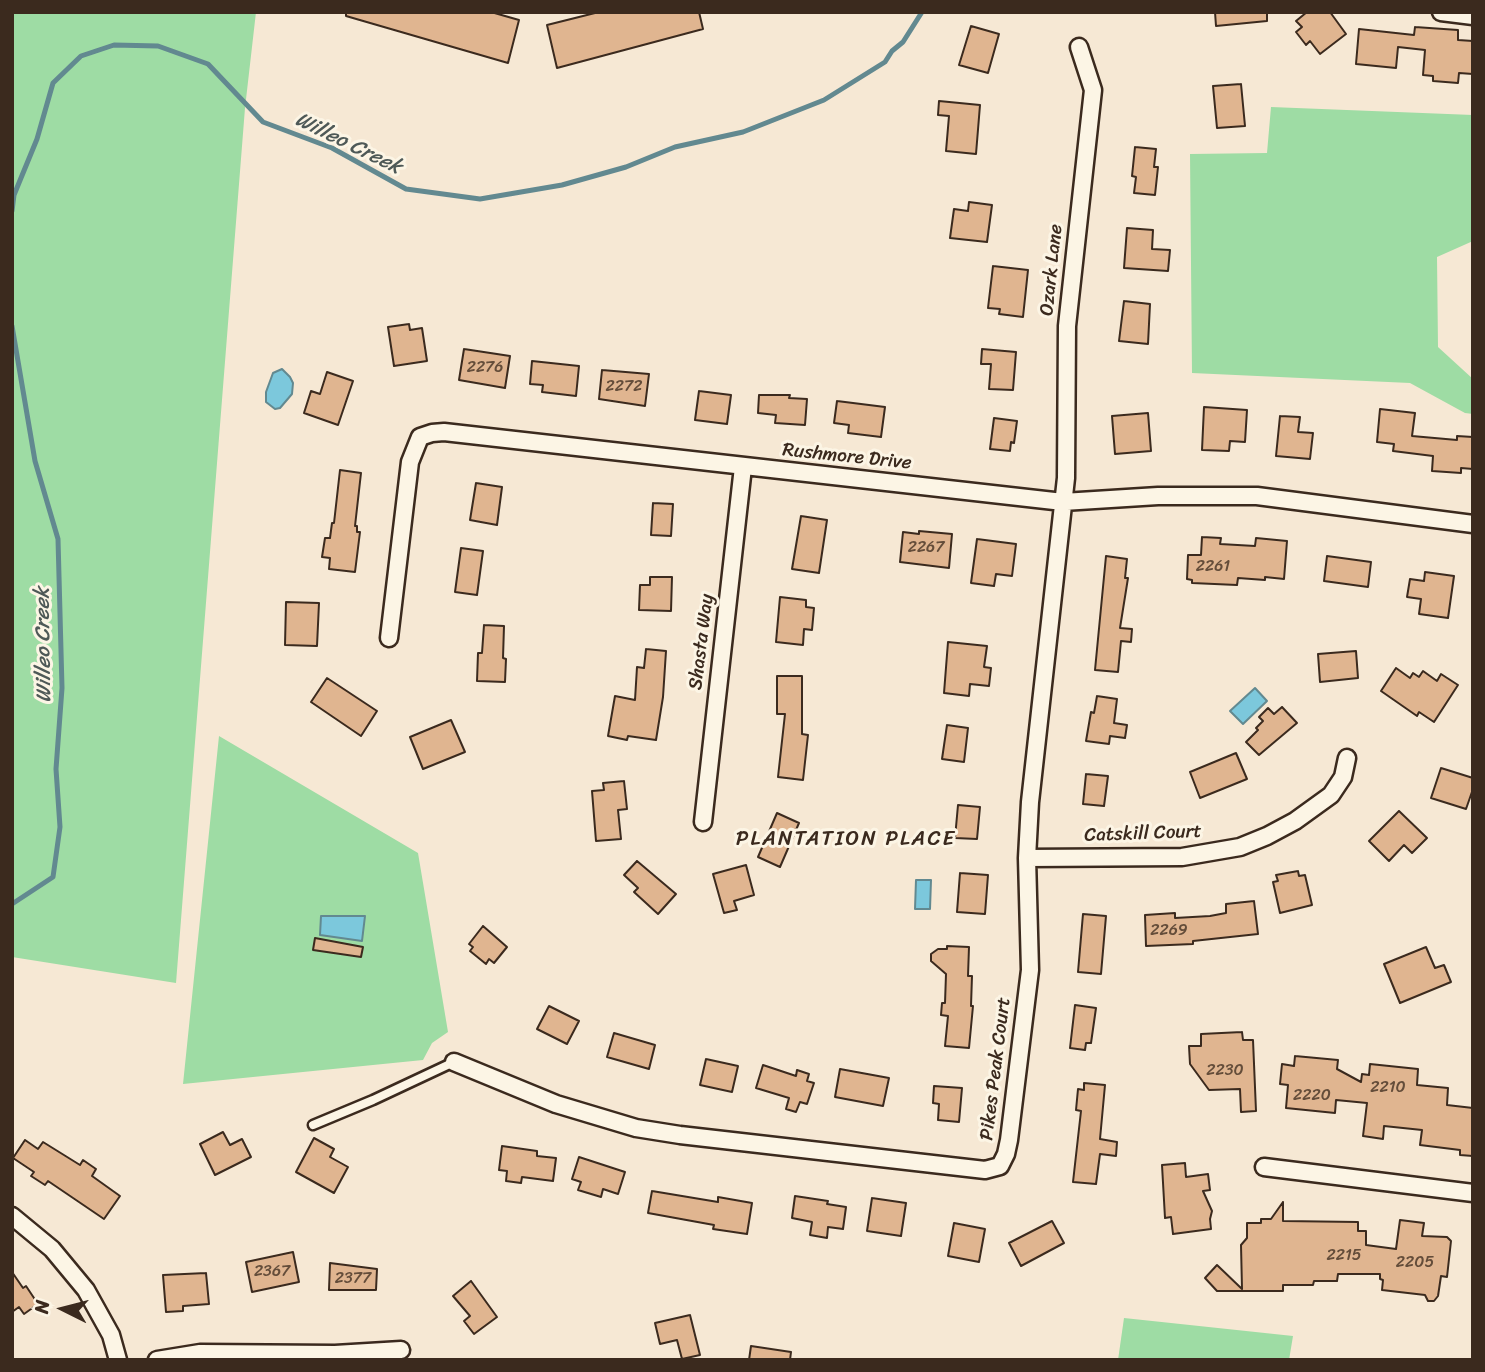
<!DOCTYPE html>
<html>
<head>
<meta charset="utf-8">
<style>
  body { margin:0 }
  #map { position:relative; width:1485px; height:1372px; overflow:hidden; background:#f6e8d4; font-family:Sriracha,sans-serif }
  canvas { display:block }
  .frame { position:absolute; inset:0; border:14px solid #3b2a1e; pointer-events:none }
  .north { position:absolute; left:28px; top:1274px; width:70px; height:70px; -webkit-text-stroke:5px #fcf5e5; paint-order:stroke; rotate:276deg; font-size:19px; font-weight:700; line-height:28px; text-align:center; color:#3b2a1e }
  .north::after { content:''; display:block; margin:auto; width:24px; height:32px; background:#3b2a1e; clip-path:polygon(50% 0,100% 100%,50% 72%,0 100%) }
</style>
</head>
<body>
<div id="map">
<canvas width="1485" height="1372"></canvas>
<div class="frame"></div>
<div class="north">N</div>
</div>
<script>
const c = document.querySelector('canvas').getContext('2d');
c.lineJoin = 'round';
function fillPath(path, color) { c.fillStyle = color; c.fill(path, 'evenodd'); }
const poly = rows => new Path2D(rows.map(r => 'M' + r).join(''));
function stroke(path, color, width, dash) { c.strokeStyle = color; c.lineWidth = width; c.lineCap = dash ? 'butt' : 'round'; c.setLineDash(dash || []); c.stroke(path); }
function label(font, color, halo, rows, align = 'center') {
  c.font = font + ' Sriracha,sans-serif'; c.lineWidth = 6; c.setLineDash([]); c.textBaseline = 'middle'; c.strokeStyle = halo; c.fillStyle = color; for (const [text, x, y, turn = 0] of rows) {
    c.save(); c.translate(x, y); c.rotate((+turn || 0) * Math.PI / 180); c.textAlign = isNaN(turn) ? turn : align; if (halo) c.strokeText(text, 0, 0); c.fillText(text, 0, 0); c.restore();
  }
}
fillPath(poly([
  [12,12,256,12,245,108,176,983,12,957],
  [1271,107,1473,115,1473,241,1437,257,1438,347,1473,379,1473,414,1465,413,1410,383,1192,373,1190,154,1267,153],
  [219,736,418,853,448,1032,432,1043,423,1060,183,1084],
  [1124,1318,1293,1336,1289,1360,1118,1360]
]), '#9edca4');
const water = poly([
  [282,369,290,377,293,383,292,394,280,408,275,409,266,402,266,392,273,373,282,369],
  [1255,688,1267,701,1243,724,1230,711,1255,688],
  [916,880,931,880,930,909,915,909,916,880],
  [321,916,365,916,362,941,320,935,321,916]
]);
fillPath(water, '#7cc8dc');
stroke(water, '#628990', 2);
stroke(poly([
  [12,211,14,195,37,139,53,83,81,56,114,45,158,46,208,64,263,122,332,148,406,189,480,199,562,185,626,167,675,147,743,132,824,100,885,62,892,51,903,42,922,12],
  [12,326,35,461,58,539,62,688,56,769,60,827,53,877,12,904]
]), '#628990', 5);
const building = poly([
  [346,12,491,12,519,20,508,63,346,16,346,12],
  [599,12,699,12,703,29,557,68,547,25,599,12],
  [1215,12,1267,12,1267,21,1216,26,1215,12],
  [1307,12,1330,12,1346,34,1320,54,1310,41,1306,45,1296,32,1302,27,1296,21,1307,12],
  [971,26,999,34,988,73,959,65,971,26],
  [1415,27,1458,30,1458,40,1473,41,1473,74,1459,73,1458,83,1433,81,1433,76,1423,75,1425,50,1398,47,1396,68,1356,64,1359,29,1414,35,1415,27],
  [1241,84,1245,126,1217,128,1213,86,1241,84],
  [939,101,980,105,976,154,946,151,949,116,938,115,939,101],
  [1135,147,1156,149,1154,167,1158,167,1155,195,1134,193,1136,177,1132,176,1135,147],
  [969,202,992,205,987,242,950,238,954,209,968,211,969,202],
  [1127,228,1153,230,1152,249,1170,250,1168,271,1124,268,1127,228],
  [993,266,1028,270,1023,317,999,314,1000,309,988,308,993,266],
  [1124,301,1150,304,1148,344,1119,341,1124,301],
  [409,324,410,330,422,328,427,361,394,366,388,327,409,324],
  [464,349,510,356,505,388,459,380,464,349],
  [982,349,1016,352,1013,390,989,389,991,364,981,364,982,349],
  [532,361,579,366,576,396,542,392,543,385,530,384,532,361],
  [602,370,649,374,645,406,599,399,602,370],
  [327,372,353,381,338,425,304,413,311,391,320,394,327,372],
  [699,391,731,395,727,424,695,420,699,391],
  [759,395,790,395,789,398,807,399,805,425,775,423,776,415,758,413,759,395],
  [837,401,885,407,881,437,848,433,849,425,834,423,837,401],
  [1204,407,1247,410,1245,442,1230,441,1229,451,1202,450,1204,407],
  [1380,409,1415,413,1412,436,1457,440,1457,436,1473,437,1473,469,1461,468,1461,473,1432,471,1433,456,1393,451,1394,444,1377,442,1380,409],
  [1148,413,1151,451,1115,454,1112,416,1148,413],
  [1280,416,1300,417,1298,432,1313,433,1310,459,1276,456,1280,416],
  [994,418,1017,421,1014,443,1011,442,1010,451,990,449,994,418],
  [340,470,361,473,355,526,357,526,357,532,360,532,355,572,329,569,330,558,322,557,325,538,330,538,332,523,334,523,340,470],
  [476,483,502,487,497,525,470,520,476,483],
  [653,503,673,504,671,536,651,535,653,503],
  [801,516,827,520,819,573,792,569,801,516],
  [919,531,952,534,949,568,900,562,903,532,919,534,919,531],
  [1202,537,1221,538,1220,544,1255,546,1256,538,1287,541,1284,579,1265,577,1265,580,1238,578,1237,585,1192,583,1192,580,1187,579,1188,555,1201,555,1202,537],
  [977,539,1016,544,1012,576,996,574,994,586,971,583,977,539],
  [461,548,483,551,477,595,455,592,461,548],
  [1106,556,1127,559,1125,578,1128,578,1120,628,1132,629,1131,642,1121,641,1118,672,1095,670,1106,556],
  [1327,556,1371,562,1368,587,1324,581,1327,556],
  [1425,572,1454,576,1448,618,1419,614,1421,599,1407,597,1410,579,1424,581,1425,572],
  [650,577,672,577,671,611,639,610,640,585,650,585,650,577],
  [780,597,806,600,806,607,814,608,812,630,804,629,803,645,776,642,780,597],
  [286,602,319,603,317,646,285,645,286,602],
  [484,625,504,626,503,658,506,659,505,682,477,681,478,653,482,653,484,625],
  [948,642,987,646,984,667,991,668,989,686,970,684,969,696,944,693,948,642],
  [646,649,666,651,663,697,656,740,628,736,627,740,608,736,615,696,635,700,637,667,644,668,646,649],
  [1356,651,1358,678,1320,682,1318,654,1356,651],
  [1396,668,1410,678,1413,673,1419,677,1423,671,1437,681,1441,674,1458,685,1434,722,1419,712,1417,716,1381,691,1396,668],
  [777,676,802,676,802,734,808,735,803,780,778,777,785,714,777,714,777,676],
  [327,678,377,711,361,736,311,702,327,678],
  [1097,696,1117,699,1114,723,1127,725,1125,738,1110,736,1109,744,1086,741,1091,712,1094,713,1097,696],
  [1282,707,1297,723,1259,755,1246,742,1258,730,1256,728,1263,721,1259,717,1268,708,1274,714,1282,707],
  [451,720,465,752,423,769,410,737,451,720],
  [947,725,968,728,964,762,942,759,947,725],
  [1236,753,1247,779,1200,798,1190,772,1236,753],
  [1441,768,1473,778,1473,789,1466,809,1431,798,1441,768],
  [1086,774,1108,776,1104,806,1083,804,1086,774],
  [624,781,627,809,618,810,621,839,596,841,592,791,604,790,603,783,624,781],
  [958,805,980,807,977,839,955,838,958,805],
  [1399,811,1427,838,1412,853,1404,845,1389,861,1369,841,1399,811],
  [777,813,799,823,780,867,758,857,777,813],
  [637,861,676,894,658,914,634,892,638,888,624,875,637,861],
  [746,865,754,895,734,901,737,910,724,913,713,874,746,865],
  [1298,871,1299,876,1305,875,1312,905,1280,913,1273,882,1278,881,1276,875,1298,871],
  [960,873,988,875,985,914,957,912,960,873],
  [1254,901,1258,934,1193,941,1193,944,1146,946,1145,915,1175,913,1175,918,1210,916,1226,913,1226,904,1254,901],
  [1083,914,1106,916,1101,974,1078,972,1083,914],
  [483,926,507,947,494,963,489,959,486,964,470,951,473,947,469,944,483,926],
  [315,938,363,947,361,957,313,950,315,938],
  [947,946,969,947,968,976,972,976,971,1006,973,1006,969,1048,945,1046,948,1016,941,1015,942,1003,945,1003,946,974,931,961,931,954,938,949,947,949,947,946],
  [1426,947,1435,968,1444,965,1451,982,1400,1003,1384,964,1426,947],
  [1075,1005,1096,1008,1091,1043,1086,1043,1085,1050,1070,1048,1075,1005],
  [549,1006,579,1021,567,1044,537,1029,549,1006],
  [1242,1032,1243,1040,1253,1040,1256,1111,1241,1112,1240,1089,1209,1090,1190,1064,1189,1046,1201,1046,1201,1034,1242,1032],
  [614,1033,655,1045,649,1069,607,1057,614,1033],
  [1295,1056,1338,1060,1337,1069,1361,1082,1362,1074,1369,1075,1370,1064,1418,1069,1417,1085,1448,1088,1447,1105,1473,1108,1473,1156,1460,1155,1460,1150,1420,1145,1422,1130,1384,1126,1383,1139,1363,1136,1367,1103,1336,1100,1335,1113,1286,1108,1288,1085,1280,1084,1282,1064,1294,1066,1295,1056],
  [706,1059,738,1066,732,1092,700,1085,706,1059],
  [763,1065,796,1076,797,1070,809,1074,807,1081,814,1083,807,1104,800,1102,796,1112,786,1109,789,1098,756,1088,763,1065],
  [840,1069,889,1078,883,1106,835,1097,840,1069],
  [1084,1083,1105,1085,1100,1139,1117,1142,1116,1156,1100,1154,1096,1184,1073,1182,1081,1111,1076,1110,1078,1089,1084,1090,1084,1083],
  [934,1086,962,1088,959,1122,938,1120,939,1104,933,1103,934,1086],
  [223,1132,230,1145,242,1139,251,1157,215,1175,200,1144,223,1132],
  [314,1138,334,1149,330,1157,348,1167,334,1193,296,1172,314,1138],
  [25,1140,38,1149,43,1142,80,1165,83,1160,96,1169,92,1176,120,1196,104,1219,48,1181,45,1185,31,1176,34,1172,13,1158,25,1140],
  [502,1146,537,1151,537,1156,556,1158,553,1181,522,1177,521,1183,506,1181,507,1171,499,1170,502,1146],
  [579,1157,625,1172,618,1194,603,1189,601,1197,578,1190,581,1182,572,1179,579,1157],
  [1185,1163,1186,1177,1208,1174,1210,1190,1203,1191,1212,1211,1210,1219,1211,1229,1173,1234,1171,1217,1165,1218,1162,1165,1185,1163],
  [652,1191,718,1202,718,1197,752,1203,747,1234,713,1229,714,1225,648,1213,652,1191],
  [795,1196,828,1201,827,1204,846,1207,843,1229,828,1227,827,1238,810,1235,812,1222,792,1218,795,1196],
  [872,1198,906,1203,901,1236,867,1231,872,1198],
  [1283,1202,1283,1221,1358,1222,1358,1231,1366,1231,1366,1245,1396,1249,1400,1220,1424,1223,1422,1236,1447,1237,1451,1241,1447,1277,1441,1276,1438,1296,1434,1301,1428,1301,1425,1295,1382,1290,1383,1280,1380,1279,1380,1274,1338,1274,1337,1281,1314,1281,1313,1285,1283,1285,1283,1291,1217,1291,1205,1278,1217,1265,1242,1289,1241,1245,1247,1238,1247,1223,1261,1223,1261,1219,1271,1219,1283,1202],
  [1052,1221,1064,1243,1021,1266,1009,1243,1052,1221],
  [954,1223,985,1229,979,1262,948,1256,954,1223],
  [293,1252,299,1282,252,1292,246,1262,293,1252],
  [330,1263,377,1269,376,1290,329,1290,330,1263],
  [12,1272,23,1288,26,1286,38,1304,24,1314,19,1307,12,1312,12,1272],
  [206,1273,209,1304,183,1306,183,1311,166,1312,163,1275,206,1273],
  [471,1281,497,1317,474,1334,464,1321,470,1316,453,1296,471,1281],
  [690,1315,700,1355,682,1359,677,1340,660,1344,655,1323,690,1315],
  [751,1346,791,1352,790,1360,749,1360,751,1346]
]);
fillPath(building, '#e0b590');
stroke(building, '#3b2a1e', 2);
const service = poly([
  [313,1125,373,1100,454,1062]
]);
const minor = poly([
  [1441,12,1473,16],
  [389,638,410,462,420,437,432,433,444,432,1063,502,1158,496,1257,496,1473,524],
  [703,822,743,467],
  [1027,858,1182,857,1240,847,1267,836,1295,821,1331,795,1343,777,1347,758],
  [454,1062,556,1104,636,1128,680,1135,985,1170,1000,1166,1006,1154,1009,1140,1030,970,1027,858,1030,802,1066,478,1067,326,1093,90,1079,47],
  [1264,1167,1473,1193],
  [12,1216,52,1249,86,1290,111,1335,118,1360],
  [157,1360,200,1353,335,1354,401,1350]
]);
stroke(service, '#3b2a1e', 13);
stroke(minor, '#3b2a1e', 21);
stroke(service, '#fcf5e5', 8);
stroke(minor, '#fcf5e5', 16);
label('16px', '#644d3a', null, [
  ["2276",485,368],
  ["2272",624,387],
  ["2267",926,548],
  ["2261",1213,567],
  ["2269",1169,931],
  ["2230",1225,1071],
  ["2210",1388,1088],
  ["2220",1312,1096],
  ["2215",1344,1256],
  ["2205",1415,1263],
  ["2367",272,1272],
  ["2377",353,1279]
]);
label('19px', '#3b2a1e', '#fcf5e5', [
  ["Ozark Lane",1052,270,-84],
  ["Rushmore Drive",847,457,6],
  ["Shasta Way",702,642,-83],
  ["Catskill Court",1143,834,-2],
  ["Pikes Peak Court",996,1069,-83]
]);
label('italic 21px', '#4e5957', '#fcf5e5', [
  ["Willeo Creek",348,144,26],
  ["Willeo Creek",44,645,-91]
]);
c.letterSpacing = '2px';
label('21px', '#3b2a1e', '#fcf5e5', [
  ["PLANTATION PLACE",846,840]
]);
c.letterSpacing = '0px';
</script>
</body>
</html>
